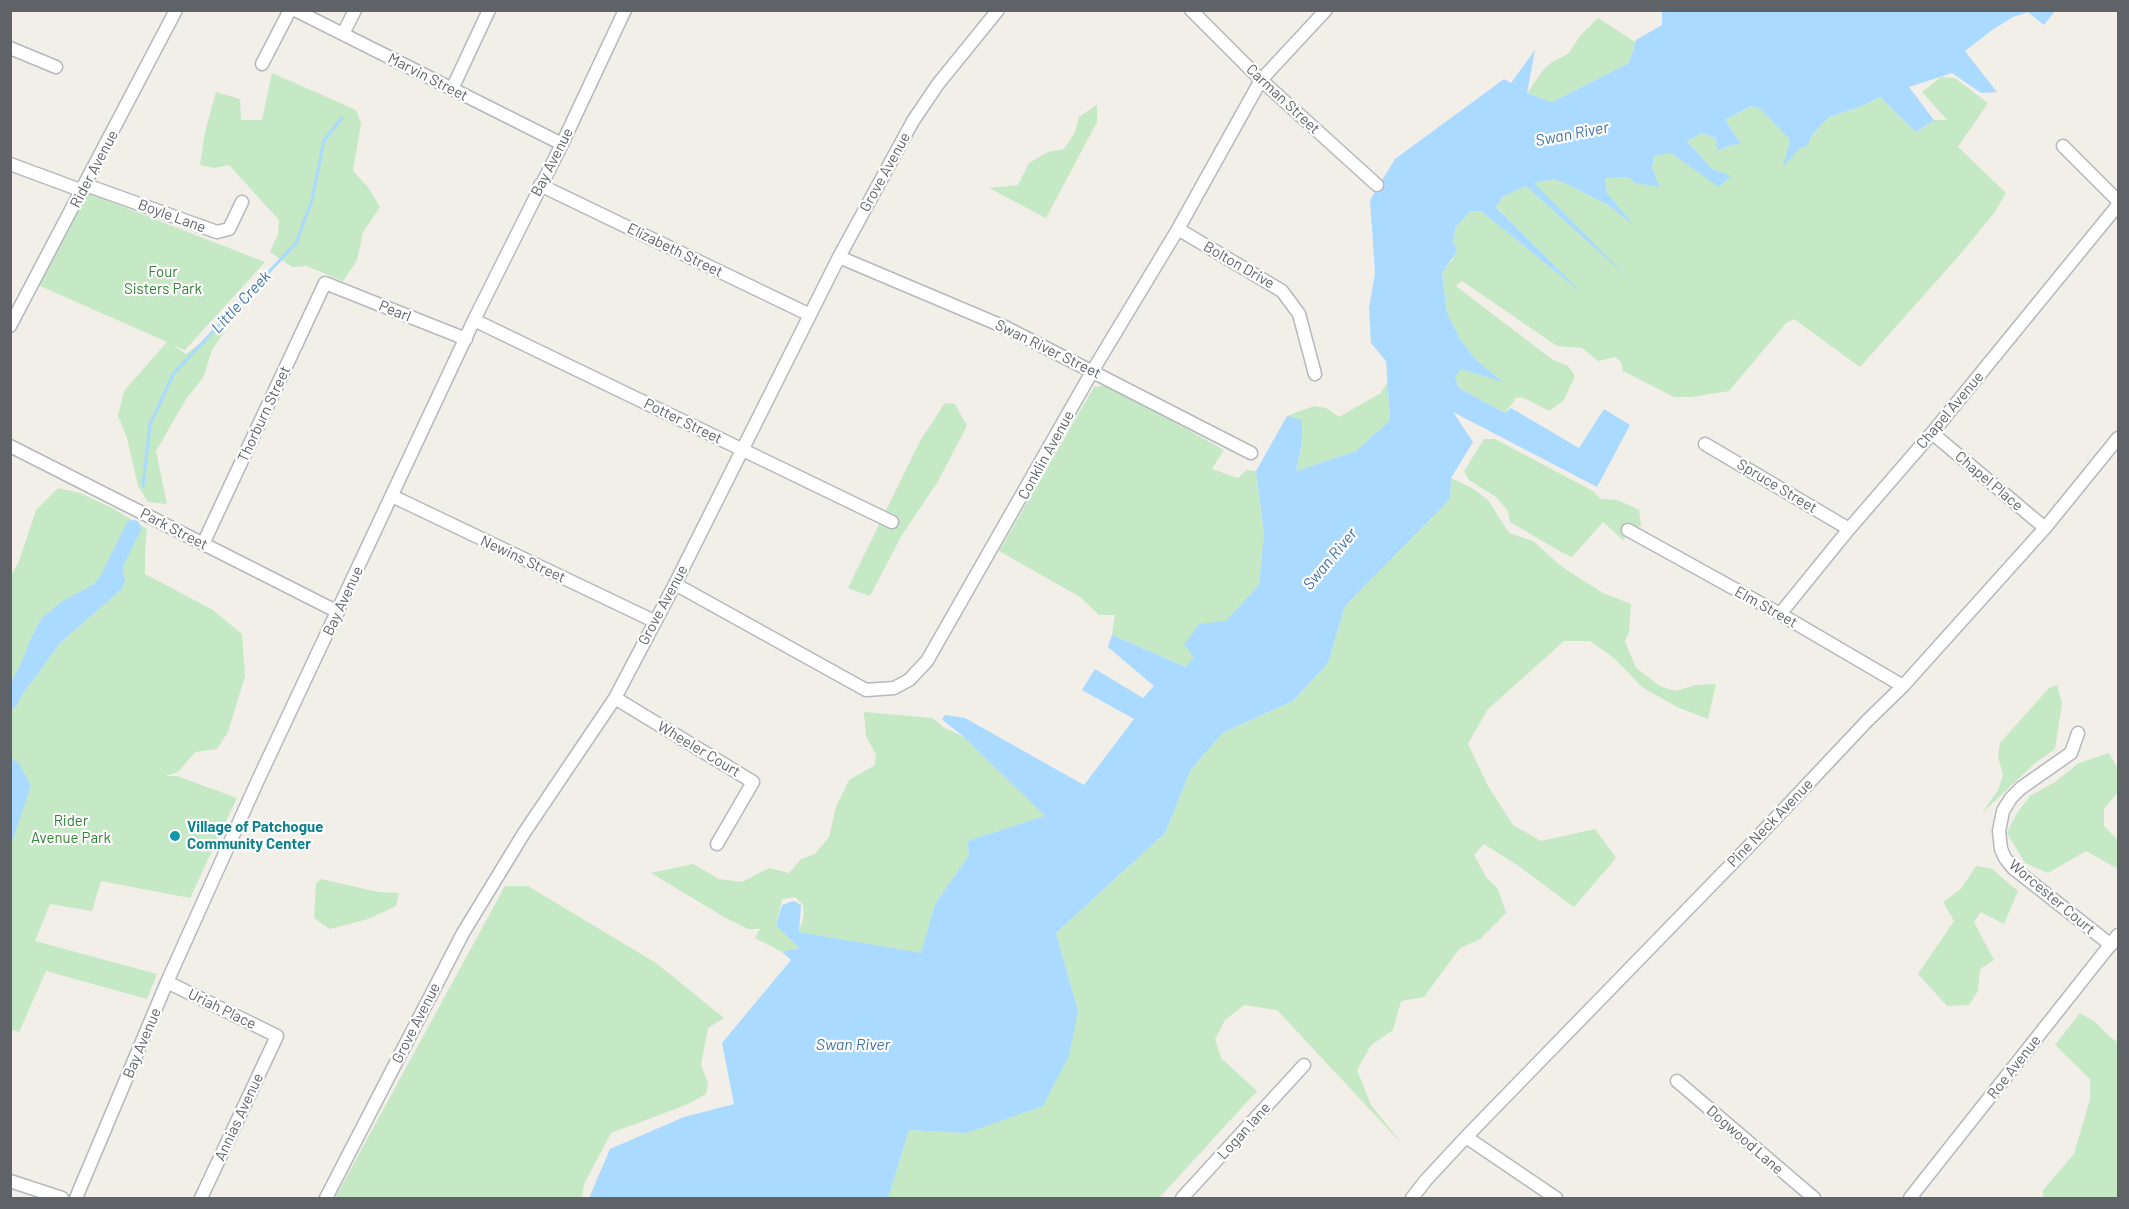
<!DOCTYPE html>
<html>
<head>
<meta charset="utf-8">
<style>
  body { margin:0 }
  #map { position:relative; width:2129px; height:1209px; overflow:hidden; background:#f1efe8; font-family:Barlow,sans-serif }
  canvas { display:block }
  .frame { position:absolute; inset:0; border:12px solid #5f6368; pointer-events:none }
</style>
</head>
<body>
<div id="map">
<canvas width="2129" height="1209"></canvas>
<div class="frame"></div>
</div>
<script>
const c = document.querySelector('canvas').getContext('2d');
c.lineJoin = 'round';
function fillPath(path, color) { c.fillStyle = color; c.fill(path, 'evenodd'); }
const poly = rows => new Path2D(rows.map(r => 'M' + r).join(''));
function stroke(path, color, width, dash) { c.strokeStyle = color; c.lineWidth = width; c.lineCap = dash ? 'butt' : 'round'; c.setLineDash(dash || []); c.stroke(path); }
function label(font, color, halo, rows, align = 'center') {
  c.font = font + ' Barlow,sans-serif'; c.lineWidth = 4.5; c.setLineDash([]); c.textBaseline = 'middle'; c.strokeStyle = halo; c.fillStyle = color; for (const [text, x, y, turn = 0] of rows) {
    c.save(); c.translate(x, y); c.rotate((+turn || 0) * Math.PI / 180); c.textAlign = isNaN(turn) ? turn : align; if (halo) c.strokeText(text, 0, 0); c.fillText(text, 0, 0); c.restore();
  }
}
fillPath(poly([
  [1598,18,1635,42,1629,63,1552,102,1527,93,1544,69,1552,62,1568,54,1580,36],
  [272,73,356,110,361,124,353,171,368,187,380,207,363,232,357,260,343,281,306,266,292,267,270,252,278,234,279,220,229,165,214,168,200,165,205,132,216,92,240,99,241,120,262,120],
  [1941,77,1955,78,1988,103,1958,147,2006,193,1994,213,1963,251,1860,367,1794,319,1786,323,1729,391,1691,397,1674,397,1623,371,1621,362,1615,357,1598,361,1582,348,1557,346,1462,281,1456,286,1553,360,1568,366,1575,376,1564,400,1549,411,1522,397,1516,398,1505,413,1459,388,1455,377,1461,369,1502,381,1476,360,1460,339,1447,313,1442,272,1453,259,1453,241,1456,227,1471,211,1481,211,1577,289,1496,206,1502,197,1526,186,1614,264,1533,183,1554,179,1569,185,1608,205,1632,223,1607,193,1605,178,1629,177,1660,187,1652,168,1654,156,1671,152,1720,187,1730,176,1712,169,1687,141,1702,133,1716,138,1718,151,1731,145,1741,144,1725,120,1752,106,1761,109,1790,140,1784,165,1800,148,1807,146,1812,135,1829,117,1862,106,1880,97,1916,132,1934,120,1947,120,1922,92],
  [1097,105,1097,122,1046,218,989,188,1018,185,1029,163,1048,152,1064,149,1075,132,1079,117],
  [85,192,265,262,185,350,173,345,186,354,234,317,212,350,203,378,186,399,156,451,167,504,148,502,138,486,127,438,118,416,124,391,167,342,38,285],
  [1388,381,1390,420,1356,451,1296,471,1302,443,1287,416,1314,406,1326,408,1339,417,1381,393],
  [1108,385,1224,450,1212,469,1238,478,1247,470,1256,471,1264,533,1259,585,1186,667,1112,635,1115,615,1099,615,1080,597,999,551,1094,387],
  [945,403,955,404,967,426,937,483,902,535,870,596,848,588,920,441],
  [1484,439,1495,439,1593,491,1601,499,1618,500,1639,510,1641,525,1623,540,1603,522,1572,557,1563,553,1510,522,1508,511,1496,497,1469,480,1464,471],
  [1451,478,1472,488,1488,500,1509,533,1533,541,1562,567,1603,593,1631,604,1629,632,1625,641,1636,668,1660,686,1675,691,1696,685,1716,684,1708,719,1677,707,1642,687,1614,658,1590,641,1564,641,1487,710,1468,744,1488,786,1513,825,1541,841,1595,829,1616,858,1574,907,1517,865,1484,844,1474,855,1486,877,1498,889,1506,913,1480,939,1460,948,1424,997,1401,1001,1393,1030,1371,1045,1357,1070,1371,1105,1403,1145,1277,1010,1244,1005,1225,1020,1215,1039,1221,1058,1257,1091,1159,1198,888,1198,908,1130,966,1133,1078,1011,1056,933,1165,833,1191,769,1224,732,1293,701,1328,663,1345,606,1450,499],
  [58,488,80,493,112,508,147,529,145,548,145,574,213,610,242,634,245,676,228,732,217,749,195,752,178,772,165,776,177,776,237,798,190,898,101,881,92,911,50,904,35,941,157,974,147,999,46,971,19,1032,10,1029,10,578,19,561,36,510],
  [113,559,121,590,60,643,29,686,18,695,13,683,31,638,41,619,94,584],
  [2057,685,2062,704,2055,749,2035,763,1982,813,1998,790,2003,775,1998,757,2000,743,2049,688],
  [864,712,933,718,943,727,964,737,1046,816,967,841,969,855,935,904,921,954,799,932,804,915,803,905,795,897,782,899,776,925,799,948,782,952,755,938,760,929,748,929,724,917,651,873,693,864,719,879,742,882,769,868,789,873,801,859,815,854,829,837,836,807,849,780,875,765,876,755,866,736],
  [2109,753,2118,769,2118,792,2104,809,2104,826,2118,840,2118,869,2086,851,2048,873,2025,863,2007,833,2017,813,2030,796,2055,782,2079,763],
  [1976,866,1992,869,2018,891,2004,924,1981,912,1974,922,1994,960,1980,969,1978,991,1969,1005,1947,1006,1918,974,1954,921,1943,902,1961,889],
  [321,879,378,892,399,893,396,906,368,919,330,929,314,918,316,884],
  [505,886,528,886,656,963,724,1018,708,1028,701,1065,708,1083,706,1094,686,1105,611,1133,584,1184,582,1198,335,1198],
  [2080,1013,2095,1022,2111,1038,2118,1042,2118,1198,2043,1198,2043,1190,2074,1154,2090,1099,2090,1079,2055,1045]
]), '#c5e8c5');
fillPath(poly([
  [1750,10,1755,12,1760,10,2055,11,2044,25,2028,12,2013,17,1992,30,1965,51,1997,92,1981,93,1952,73,1909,87,1934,120,1916,132,1880,97,1862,106,1829,117,1812,135,1807,146,1800,148,1783,167,1790,140,1761,109,1751,106,1725,120,1741,144,1731,145,1717,151,1716,138,1702,133,1687,141,1712,169,1731,176,1719,187,1671,153,1654,156,1652,168,1660,187,1635,183,1629,177,1605,178,1607,193,1634,225,1608,205,1569,185,1554,179,1534,183,1626,276,1526,186,1502,197,1496,207,1583,294,1481,211,1471,211,1456,227,1453,241,1457,251,1442,273,1447,313,1460,339,1476,360,1503,382,1461,369,1455,377,1459,388,1505,413,1511,408,1579,448,1604,409,1630,425,1597,487,1453,412,1473,442,1451,478,1450,499,1345,606,1328,663,1293,701,1224,732,1191,769,1165,833,1056,933,1078,1011,1069,1056,1043,1106,966,1133,909,1130,888,1198,589,1198,610,1149,684,1117,734,1104,722,1043,791,960,782,952,799,948,776,925,782,905,794,901,801,905,799,932,921,953,935,904,969,855,967,841,1045,816,964,737,945,722,942,719,945,715,965,718,1084,785,1134,719,1082,690,1095,669,1143,698,1154,686,1108,647,1112,635,1186,667,1194,657,1184,645,1199,624,1226,621,1259,585,1264,533,1256,471,1287,416,1302,420,1302,443,1296,471,1356,451,1390,420,1386,361,1371,343,1369,308,1375,273,1370,200,1395,159,1504,79,1511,83,1535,50,1527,93,1552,102,1629,63,1636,40,1662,25,1662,11],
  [113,559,121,563,123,570,125,581,121,590,60,643,29,686,18,696,13,683,31,638,41,619,61,602,94,584],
  [11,757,20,765,31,786,11,845]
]), '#aadaff');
stroke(poly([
  [143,486,150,424,174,373,296,243,312,200,324,140,342,118]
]), '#aadaff', 3);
stroke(poly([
  [107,581,133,528],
  [10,701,26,671]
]), '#aadaff', 16);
const minor = poly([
  [295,10,562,144],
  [1191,10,1261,80,1377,185],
  [343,34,355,10],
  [10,48,56,67],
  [262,64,290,10],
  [452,89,489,10],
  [2063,146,2118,201],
  [10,164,83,191],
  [86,185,217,232,229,229,242,202],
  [540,185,810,315],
  [1178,229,1282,291,1299,314,1315,374],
  [839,257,1007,328,1251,453],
  [474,320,892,522],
  [10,326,176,10],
  [1932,433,2045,528],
  [1705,444,1849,529],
  [10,446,338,612],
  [392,496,654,621],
  [1628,530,1780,614,1903,686],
  [203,544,325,283,466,339],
  [675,584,866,690,894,688,909,680,927,661,1093,370,1178,229,1261,80,1326,10],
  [1780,614,1849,529,1932,433,2118,205],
  [615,698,753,782,717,844],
  [2078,733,2071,753,2021,788,2011,798,2003,811,1999,831,2001,849,2005,858,2013,868,2111,945],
  [167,982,277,1036,201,1198],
  [1677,1081,1814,1198],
  [1466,1137,1556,1198],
  [10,1181,62,1198],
  [76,1198,167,982,258,780,474,320,562,144,625,10],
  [326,1198,463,933,524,833,615,698,675,584,839,257,913,121,938,84,998,10],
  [1182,1198,1304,1065],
  [1412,1198,1426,1180,1466,1137,1753,842,1868,720,1903,686,2045,528,2118,438],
  [1910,1198,2118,935]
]);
stroke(minor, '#b5b8bc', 15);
stroke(minor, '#fff', 12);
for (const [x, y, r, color] of [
  [175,836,6,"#0f9aa8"]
]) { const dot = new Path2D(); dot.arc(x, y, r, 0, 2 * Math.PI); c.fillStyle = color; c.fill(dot); stroke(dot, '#fff', 2); }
label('15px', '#5f6368', '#fff', [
  ["Marvin Street",428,77,27],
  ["Carman Street",1283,99,43],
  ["Bay Avenue",552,162,-63],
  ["Rider Avenue",94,169,-62],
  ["Grove Avenue",885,172,-61],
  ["Boyle Lane",172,216,20],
  ["Elizabeth Street",675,250,26],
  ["Bolton Drive",1239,265,30],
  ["Pearl",395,311,22],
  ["Swan River Street",1048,349,26],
  ["Chapel Avenue",1950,410,-50],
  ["Thorburn Street",264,414,-65],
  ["Potter Street",683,421,26],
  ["Conklin Avenue",1046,455,-61],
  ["Chapel Place",1989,481,40],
  ["Spruce Street",1777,486,31],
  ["Park Street",174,529,27],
  ["Newins Street",523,559,25],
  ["Bay Avenue",343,601,-65],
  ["Grove Avenue",663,605,-62],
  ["Elm Street",1766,607,29],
  ["Wheeler Court",699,749,31],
  ["Pine Neck Avenue",1770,823,-46],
  ["Worcester Court",2052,897,40],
  ["Uriah Place",222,1009,26],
  ["Grove Avenue",416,1023,-63],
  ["Bay Avenue",142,1043,-67],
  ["Roe Avenue",2014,1067,-52],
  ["Annias Avenue",239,1117,-65],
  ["Logan lane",1244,1131,-48],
  ["Dogwood Lane",1745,1140,41]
]);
label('15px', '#348238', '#fff', [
  ["Four",163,272],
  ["Sisters Park",163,289],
  ["Rider",71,821],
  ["Avenue Park",71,838]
]);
label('bold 15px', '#0d838f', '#fff', [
  ["Village of Patchogue",187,827],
  ["Community Center",187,844]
], 'left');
label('italic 16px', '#4174aa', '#fff', [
  ["Swan River",1572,134,-11],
  ["Little Creek",241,302,-47],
  ["Swan River",1330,559,-50],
  ["Swan River",853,1045]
]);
</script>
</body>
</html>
